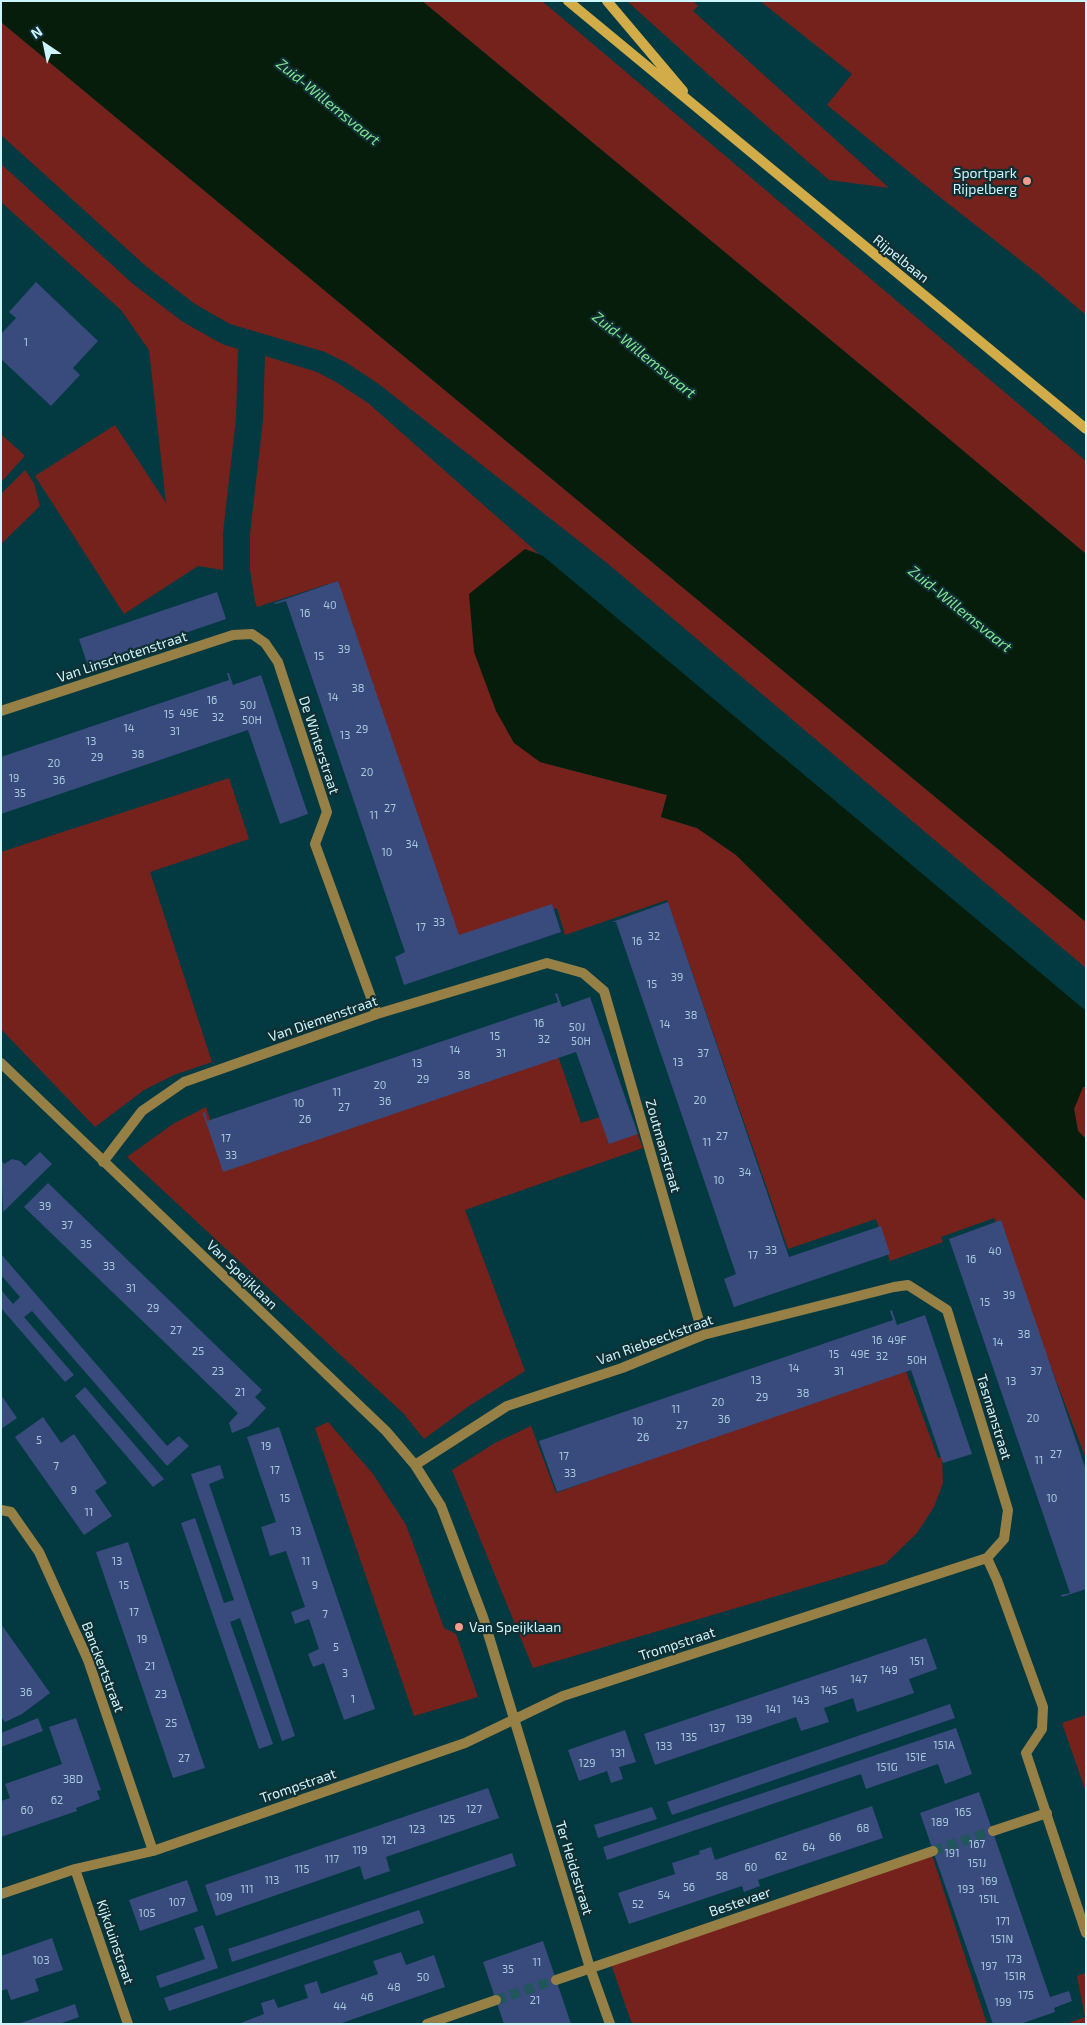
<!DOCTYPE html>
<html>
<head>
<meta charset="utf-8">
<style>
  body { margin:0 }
  #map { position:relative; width:1087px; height:2025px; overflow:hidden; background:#033a41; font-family:"Exo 2",sans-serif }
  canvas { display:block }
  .frame { position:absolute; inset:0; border:2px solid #ccf6fd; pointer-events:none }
  .north { position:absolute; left:20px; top:20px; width:50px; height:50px; -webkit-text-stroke:4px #112e32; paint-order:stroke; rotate:326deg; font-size:14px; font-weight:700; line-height:20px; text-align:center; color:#ccf6fd }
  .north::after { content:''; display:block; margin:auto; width:18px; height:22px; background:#ccf6fd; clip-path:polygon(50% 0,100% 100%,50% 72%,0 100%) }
</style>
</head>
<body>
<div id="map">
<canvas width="1087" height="2025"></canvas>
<div class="frame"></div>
<div class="north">N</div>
</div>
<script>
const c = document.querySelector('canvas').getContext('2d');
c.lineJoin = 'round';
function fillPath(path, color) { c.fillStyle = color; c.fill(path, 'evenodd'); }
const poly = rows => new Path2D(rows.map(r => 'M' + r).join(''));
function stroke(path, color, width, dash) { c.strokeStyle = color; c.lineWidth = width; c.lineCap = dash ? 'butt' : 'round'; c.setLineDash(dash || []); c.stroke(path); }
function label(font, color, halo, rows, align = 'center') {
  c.font = font + ' "Exo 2",sans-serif'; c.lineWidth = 4.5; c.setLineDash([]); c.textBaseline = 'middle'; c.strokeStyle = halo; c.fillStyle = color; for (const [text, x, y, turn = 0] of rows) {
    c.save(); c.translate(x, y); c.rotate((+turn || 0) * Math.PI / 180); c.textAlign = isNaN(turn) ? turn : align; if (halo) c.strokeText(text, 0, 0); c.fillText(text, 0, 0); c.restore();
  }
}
fillPath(poly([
  [422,1,542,1,1086,461,1086,554,880,381],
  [627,1,693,1,698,6,693,11,889,188,829,180,720,85],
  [760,1,1086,1,1086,315,1038,274,941,198,827,105,852,74],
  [1,22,1086,922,1086,968,607,563,380,385,347,363,325,352,230,324,195,304,147,267,1,135],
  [1,164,133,284,183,322,222,344,238,349,236,418,223,533,223,570,198,566,124,614,35,476,115,425,166,503,149,350,121,310,1,202],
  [265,356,317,372,336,382,368,403,539,554,525,549,540,762,667,795,661,817,697,828,736,855,1086,1201,1086,1459,994,1218,941,1237,943,1242,890,1261,876,1219,788,1249,667,900,565,935,557,908,450,941,328,584,257,607,255,601,250,570,250,534,263,420],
  [1,434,25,456,1,482],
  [25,470,34,483,40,506,1,544,1,494],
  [229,778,249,839,150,872,212,1062,174,1075,144,1090,95,1127,1,1029,1,852],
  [556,1050,581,1123,628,1108,643,1148,465,1210,525,1371,469,1406,424,1439,404,1414,127,1157,173,1124,206,1107,224,1162],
  [1083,1087,1086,1087,1086,1139,1078,1131,1074,1109],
  [904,1366,938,1458,942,1457,943,1483,934,1507,917,1533,885,1564,533,1668,452,1470,495,1443,531,1426,556,1493],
  [328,1422,373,1474,406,1525,444,1628,456,1634,478,1697,414,1716,315,1428],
  [1086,1715,1086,1792,1062,1723],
  [932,1855,987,2024,632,2024,611,1964],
  [1086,1973,1086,2024,1066,2024,1085,2017,1077,1976]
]), '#75221c');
fillPath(poly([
  [1,1,422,1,880,381,1086,554,1086,922,1,22],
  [525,549,543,556,1086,1011,1086,1087,1083,1087,1074,1109,1078,1131,1086,1139,1086,1201,736,855,697,828,661,817,667,795,540,762,514,743,496,711,474,652,469,594]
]), '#051d0a');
fillPath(poly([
  [36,282,98,341,73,368,80,375,51,406,1,359,1,334,16,318,9,312],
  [338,581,459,935,552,904,561,932,404,985,395,957,405,952,286,601,275,604,274,603],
  [217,592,226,619,88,666,79,639],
  [227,673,229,673,233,685,261,675,308,814,280,824,248,730,1,814,1,757,229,680],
  [668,902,789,1257,881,1226,890,1254,734,1307,724,1279,736,1274,616,922,612,922],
  [557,993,562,1007,590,997,638,1134,609,1144,576,1052,223,1172,203,1113,205,1112,207,1121,558,1002,555,994],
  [40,1152,52,1164,3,1212,1,1160,4,1164,12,1159,20,1161,25,1166],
  [48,1183,262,1390,255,1397,266,1408,249,1426,232,1433,229,1423,238,1413,24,1207],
  [1001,1220,1086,1470,1086,1589,1062,1597,1061,1595,1070,1593,949,1239],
  [1,1254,167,1446,179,1436,189,1446,167,1466,32,1311,24,1317,74,1375,65,1382,1,1308,1,1290,13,1304,20,1297,1,1275],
  [892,1310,897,1325,925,1315,972,1454,943,1463,911,1370,557,1492,539,1441,893,1320,890,1311],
  [85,1387,164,1479,153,1487,75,1396],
  [1,1395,17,1418,1,1429],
  [43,1417,61,1443,74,1434,107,1483,95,1491,112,1516,84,1535,15,1437],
  [279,1427,375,1709,344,1720,324,1663,313,1667,308,1654,319,1649,309,1619,295,1624,291,1612,305,1607,286,1551,270,1556,261,1527,276,1522,247,1437],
  [220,1465,224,1478,209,1484,295,1736,282,1741,240,1618,230,1622,273,1744,259,1749,181,1523,195,1518,224,1603,234,1600,191,1474],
  [128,1542,205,1768,173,1778,96,1552],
  [1,1624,50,1693,22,1714,5,1722,1,1717],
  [926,1638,937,1669,909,1679,914,1693,857,1712,853,1698,824,1708,829,1722,801,1731,796,1717,655,1765,644,1734],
  [950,1704,955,1718,672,1815,667,1802],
  [38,1718,43,1731,1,1747,1,1733],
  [76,1718,101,1790,97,1791,100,1799,76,1808,77,1811,1,1837,1,1801,10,1798,5,1784,62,1764,49,1727],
  [956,1728,972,1774,945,1784,938,1764,866,1789,861,1774,607,1860,603,1847],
  [625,1730,636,1762,619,1767,623,1779,611,1783,607,1771,579,1781,568,1750],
  [488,1788,499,1818,386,1857,390,1871,364,1880,360,1866,216,1916,205,1885],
  [979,1792,1050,1997,1069,1991,1072,2001,1054,2008,1055,2012,1020,2024,993,2024,920,1813],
  [872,1806,883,1838,758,1880,760,1886,744,1892,742,1886,629,1924,618,1893,675,1874,672,1863,700,1854,699,1851,711,1847,715,1860],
  [652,1807,657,1819,598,1838,594,1825],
  [512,1853,516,1866,232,1962,228,1949],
  [187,1880,198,1911,140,1931,129,1900],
  [419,1910,424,1923,169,2011,164,1998],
  [203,1925,218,1968,160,1988,156,1976,205,1959,194,1928],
  [52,1938,63,1970,35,1979,39,1991,11,2000,7,1989,1,1991,1,1956],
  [543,1941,571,2024,504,2024,483,1962],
  [401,1952,406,1965,434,1955,445,1987,339,2024,238,2024,264,2014,261,2003,274,1999,278,2008,308,1998,304,1985,317,1981,321,1994,378,1974,373,1961],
  [75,2004,79,2017,59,2024,18,2024]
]), '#394a7d');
stroke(poly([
  [933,1851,993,1831],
  [496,2000,556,1980]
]), '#21565d', 10, [10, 5]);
stroke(poly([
  [993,1831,1047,1813],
  [556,1980,933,1851],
  [427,2024,496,2000]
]), '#978046', 10);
stroke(poly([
  [1,711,233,635,252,634,265,643,278,662,327,812,315,844,377,1014],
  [1,1063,386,1431,415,1465,441,1506,483,1617,590,1968,610,2024],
  [103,1162,142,1111,184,1082,377,1014,547,963,583,973,604,991,703,1335],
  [415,1465,507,1406,622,1368,703,1335,894,1287,908,1285,947,1310,1008,1510,1004,1539,987,1558],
  [1,1510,11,1512,39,1552,88,1660,153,1851],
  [75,1869,128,2024],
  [1,1894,75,1869,153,1851,465,1743,563,1696,987,1558,997,1580,1043,1707,1042,1729,1026,1753,1086,1933]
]), '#978046', 10);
stroke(poly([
  [568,1,1086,429],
  [607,1,683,91]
]), '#d1ac48', 10);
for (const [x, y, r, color] of [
  [1027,181,5,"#f59c90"],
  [459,1627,5,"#f59c90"]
]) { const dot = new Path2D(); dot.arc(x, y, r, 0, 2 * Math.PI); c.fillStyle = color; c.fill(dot); stroke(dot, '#112e32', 2); }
label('11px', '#a7cbdd', null, [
  ["1",26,342],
  ["40",330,605],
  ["16",305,613],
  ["39",344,649],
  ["15",319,656],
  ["38",358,688],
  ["14",333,697],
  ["16",212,700],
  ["50J",248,705],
  ["49E",189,713],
  ["15",169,714],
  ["32",218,717],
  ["50H",252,720],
  ["14",129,728],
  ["29",362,729],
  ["31",175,731],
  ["13",345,735],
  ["13",91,741],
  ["38",138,754],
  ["29",97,757],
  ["20",54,763],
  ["20",367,772],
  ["19",14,778],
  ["36",59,780],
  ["35",20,793],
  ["27",390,808],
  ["11",374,815],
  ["34",412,844],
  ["10",387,852],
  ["33",439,922],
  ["17",421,927],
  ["32",654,936],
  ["16",637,941],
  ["39",677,977],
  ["15",652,984],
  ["38",691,1015],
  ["16",539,1023],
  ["14",665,1024],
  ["50J",577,1027],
  ["15",495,1036],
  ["32",544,1039],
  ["50H",581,1041],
  ["14",455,1050],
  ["31",501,1053],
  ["37",703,1053],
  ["13",678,1062],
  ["13",417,1063],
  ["38",464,1075],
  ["29",423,1079],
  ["20",380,1085],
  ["11",337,1092],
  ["20",700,1100],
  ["36",385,1101],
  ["10",299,1103],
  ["27",344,1107],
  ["26",305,1119],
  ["27",722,1136],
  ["17",226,1138],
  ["11",707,1142],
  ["33",231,1155],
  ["34",745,1172],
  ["10",719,1180],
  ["39",45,1206],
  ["37",67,1225],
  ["35",86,1244],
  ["33",771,1250],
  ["40",995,1251],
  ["17",753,1255],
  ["16",971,1259],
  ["33",109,1266],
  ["31",131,1288],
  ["39",1009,1295],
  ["15",985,1302],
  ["29",153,1308],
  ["27",176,1330],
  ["38",1024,1334],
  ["16",877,1340],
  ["49F",897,1340],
  ["14",998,1342],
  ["25",198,1351],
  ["15",834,1354],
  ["49E",860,1354],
  ["32",882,1356],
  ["50H",917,1360],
  ["14",794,1368],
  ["23",218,1371],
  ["31",839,1371],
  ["37",1036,1371],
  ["13",756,1380],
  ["13",1011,1381],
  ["21",240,1392],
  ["38",803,1393],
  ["29",762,1397],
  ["20",718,1402],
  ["11",676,1409],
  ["20",1033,1418],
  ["36",724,1419],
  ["10",638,1421],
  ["27",682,1425],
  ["26",643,1437],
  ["5",39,1440],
  ["19",266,1446],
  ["27",1056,1454],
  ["17",564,1456],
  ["11",1039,1460],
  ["7",56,1466],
  ["17",275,1470],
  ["33",570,1473],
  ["9",74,1490],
  ["15",285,1498],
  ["10",1052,1498],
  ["11",89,1512],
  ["13",296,1531],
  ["13",117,1561],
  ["11",306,1561],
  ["15",124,1585],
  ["9",315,1585],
  ["17",134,1612],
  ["7",325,1614],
  ["19",142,1639],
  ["5",336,1647],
  ["151",917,1661],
  ["21",150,1666],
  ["149",889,1670],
  ["3",345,1673],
  ["147",859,1679],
  ["145",829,1690],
  ["36",26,1692],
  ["23",161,1694],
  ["1",353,1699],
  ["143",801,1700],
  ["141",773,1709],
  ["139",744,1719],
  ["25",171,1723],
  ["137",717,1728],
  ["135",689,1737],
  ["151A",944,1745],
  ["133",664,1746],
  ["131",618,1753],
  ["151E",916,1757],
  ["27",184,1758],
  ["129",587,1763],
  ["151G",887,1767],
  ["38D",73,1779],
  ["62",57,1800],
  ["127",474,1809],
  ["60",27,1810],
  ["165",963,1812],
  ["125",447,1819],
  ["189",940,1822],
  ["68",863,1828],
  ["123",417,1829],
  ["66",835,1837],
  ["121",389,1840],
  ["167",977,1844],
  ["64",809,1847],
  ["119",360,1850],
  ["191",952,1853],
  ["62",781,1856],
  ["117",332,1859],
  ["151J",977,1863],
  ["60",751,1867],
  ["115",302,1869],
  ["58",722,1876],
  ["113",272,1880],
  ["169",989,1881],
  ["56",689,1887],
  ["111",247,1889],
  ["193",966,1889],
  ["54",664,1895],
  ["109",224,1897],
  ["151L",989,1899],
  ["107",177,1902],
  ["52",638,1904],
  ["105",147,1913],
  ["171",1003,1921],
  ["151N",1002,1939],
  ["173",1014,1959],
  ["103",41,1960],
  ["11",537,1962],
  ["197",989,1966],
  ["35",508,1969],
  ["151R",1015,1976],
  ["50",423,1977],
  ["48",394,1987],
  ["175",1026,1995],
  ["46",367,1997],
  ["21",535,2000],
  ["199",1003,2002],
  ["44",340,2006]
]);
label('14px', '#ccf6fd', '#112e32', [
  ["Sportpark",1017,173],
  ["Rijpelberg",1017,189],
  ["Van Speijklaan",469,1627,"left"]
], 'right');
label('14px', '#ccf6fd', '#112e32', [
  ["Rijpelbaan",901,259,39],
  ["Van Linschotenstraat",122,657,-18],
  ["De Winterstraat",319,745,72],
  ["Van Diemenstraat",323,1019,-19],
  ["Zoutmanstraat",663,1146,74],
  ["Van Speijklaan",242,1275,44],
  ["Van Riebeeckstraat",655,1340,-20],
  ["Tasmanstraat",994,1417,73],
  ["Trompstraat",677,1644,-18],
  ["Banckertstraat",103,1667,69],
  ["Trompstraat",298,1786,-19],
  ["Ter Heidestraat",574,1868,73],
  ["Bestevaer",740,1902,-19],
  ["Kijkduinstraat",115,1942,71]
]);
label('italic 15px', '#7fe792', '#112e32', [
  ["Zuid-Willemsvaart",328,102,39],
  ["Zuid-Willemsvaart",644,355,39],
  ["Zuid-Willemsvaart",960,609,39]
]);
</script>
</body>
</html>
